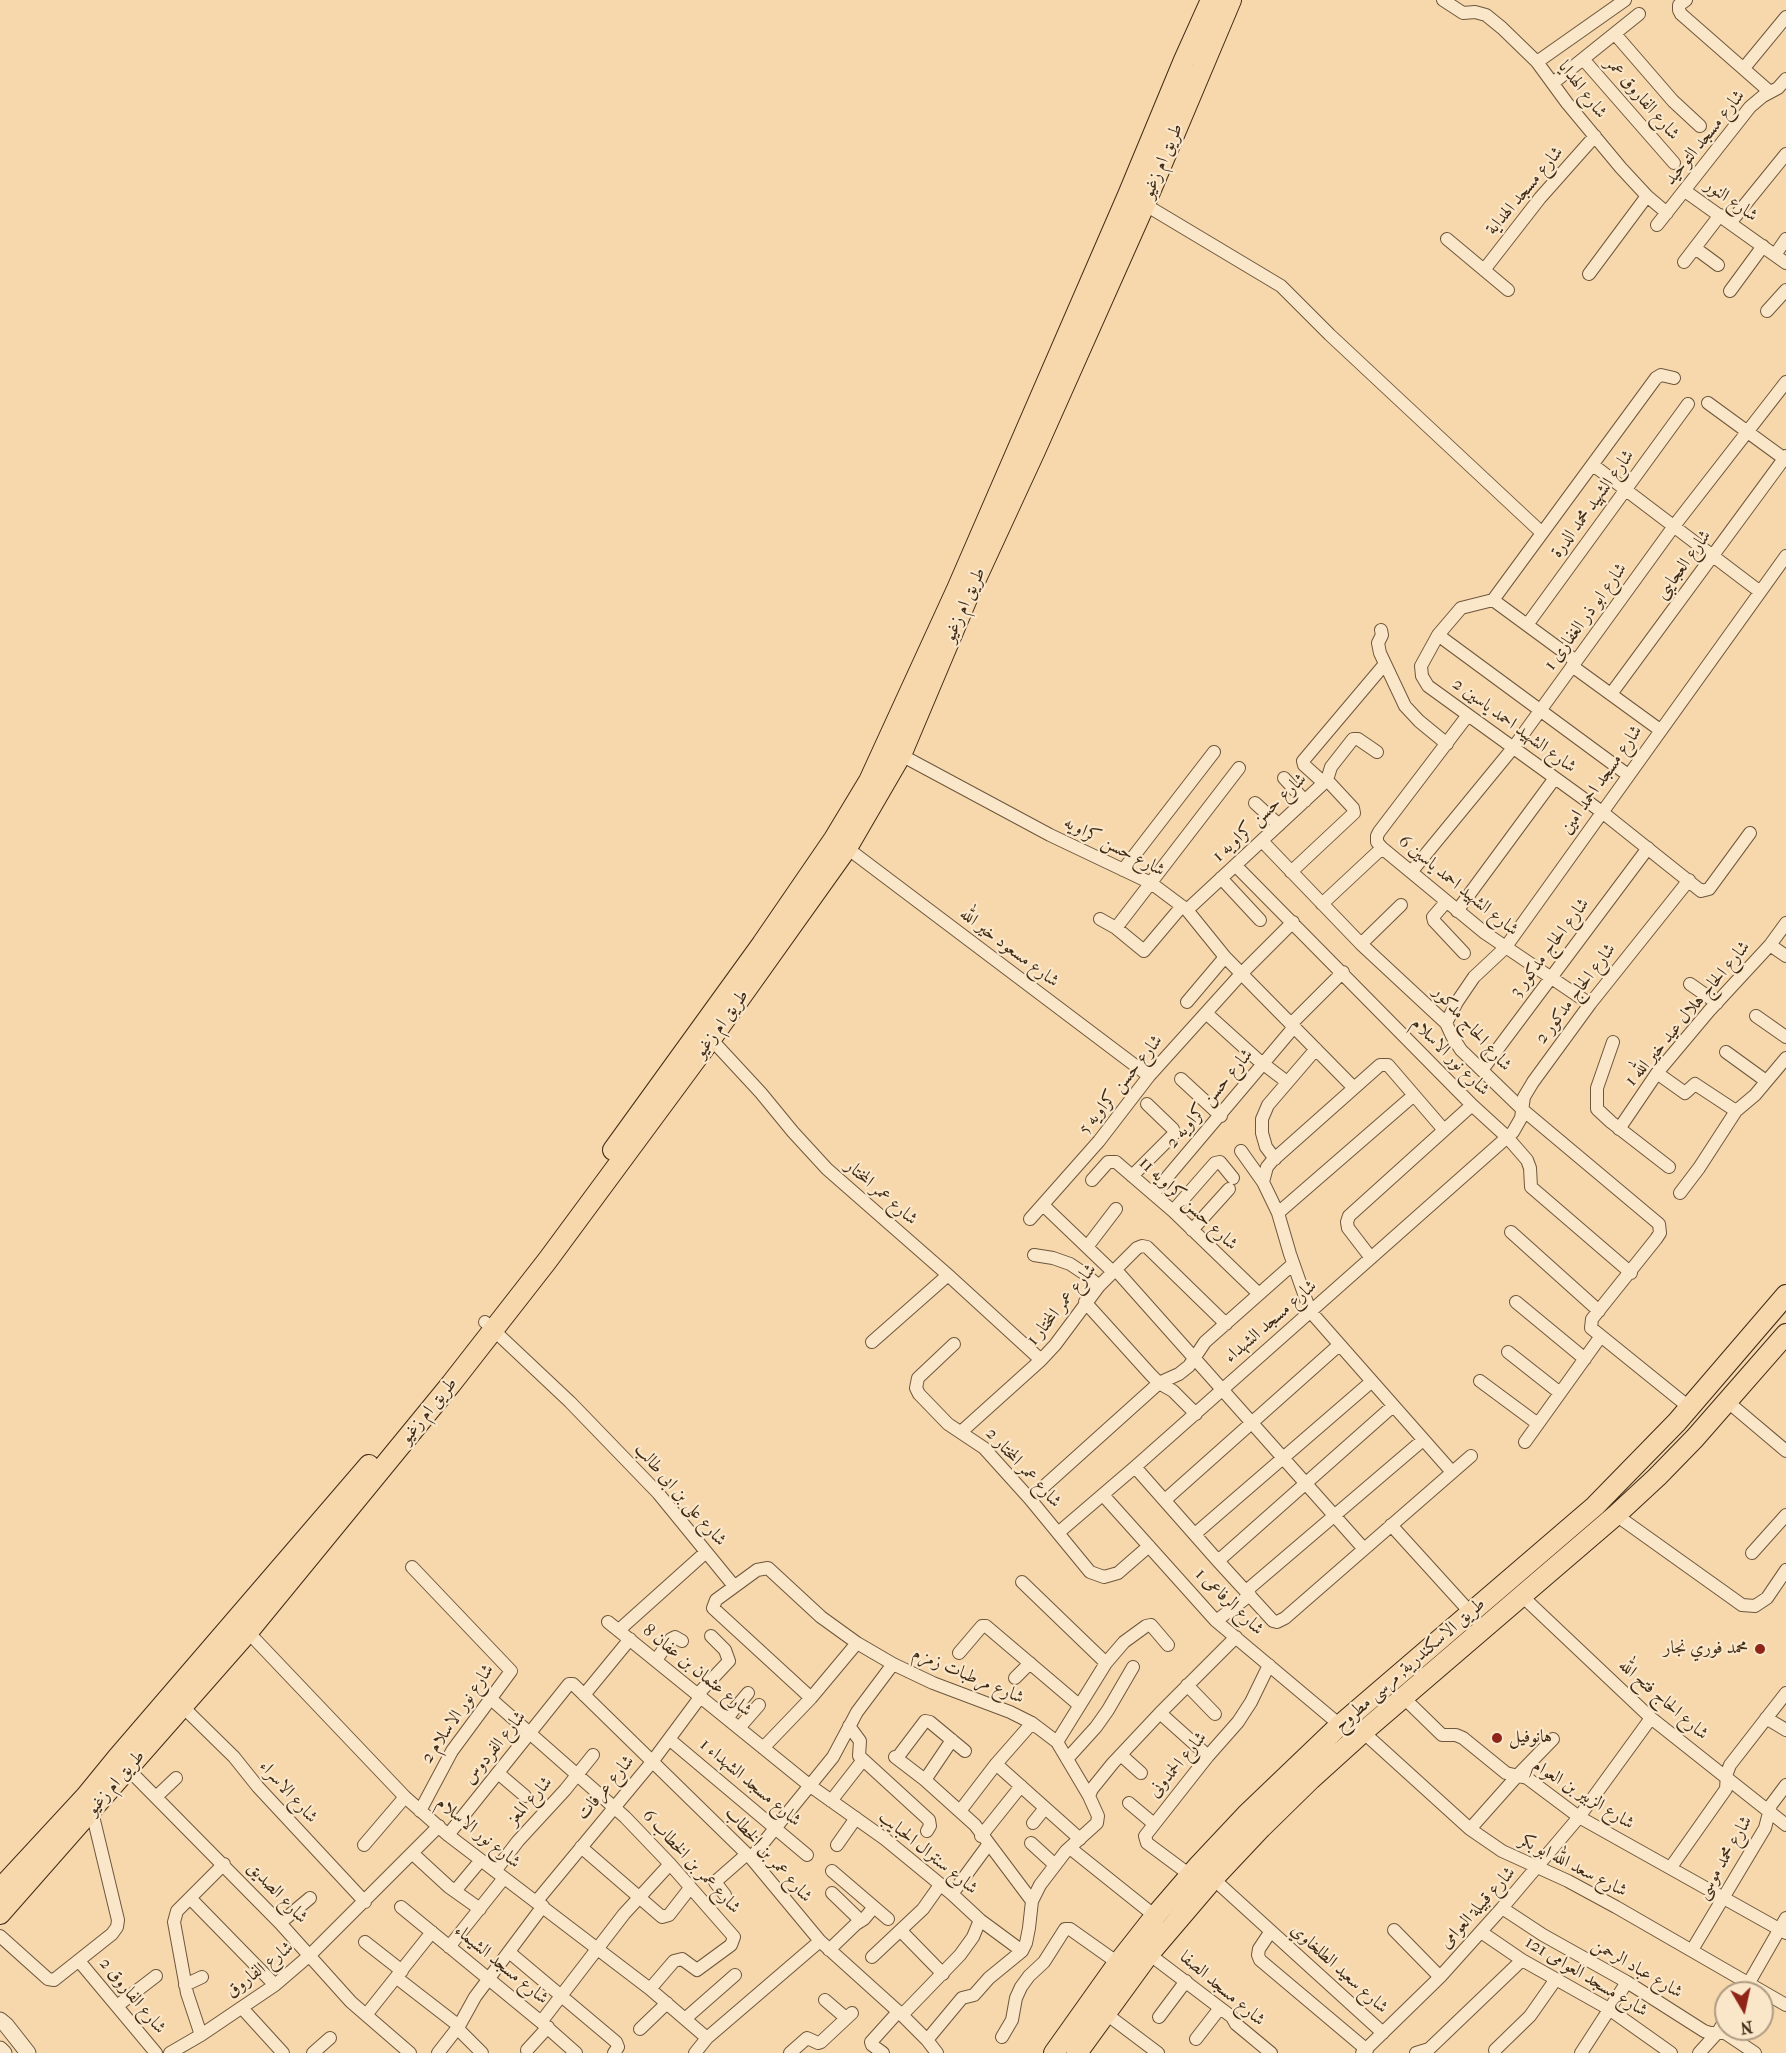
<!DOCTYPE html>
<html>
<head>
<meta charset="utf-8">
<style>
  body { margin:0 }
  #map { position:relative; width:1786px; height:2053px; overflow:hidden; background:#f7d8ac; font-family:"IM FELL French Canon",serif }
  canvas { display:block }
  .north { position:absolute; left:1714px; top:1981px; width:60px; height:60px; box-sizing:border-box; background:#fae6c9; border:2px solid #b09c82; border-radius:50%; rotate:171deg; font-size:16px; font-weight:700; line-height:24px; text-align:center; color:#402c17 }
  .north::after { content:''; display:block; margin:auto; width:21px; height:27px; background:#8f2418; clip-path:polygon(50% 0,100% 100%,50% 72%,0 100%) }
</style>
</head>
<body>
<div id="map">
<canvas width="1786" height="2053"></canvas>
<div class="north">N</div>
</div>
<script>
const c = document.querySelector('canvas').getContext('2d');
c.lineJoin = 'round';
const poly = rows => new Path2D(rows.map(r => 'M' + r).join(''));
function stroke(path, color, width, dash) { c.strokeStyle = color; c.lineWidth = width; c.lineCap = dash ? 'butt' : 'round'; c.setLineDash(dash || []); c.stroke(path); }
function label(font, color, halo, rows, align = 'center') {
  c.font = font + ' "IM FELL French Canon",Amiri,serif'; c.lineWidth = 4.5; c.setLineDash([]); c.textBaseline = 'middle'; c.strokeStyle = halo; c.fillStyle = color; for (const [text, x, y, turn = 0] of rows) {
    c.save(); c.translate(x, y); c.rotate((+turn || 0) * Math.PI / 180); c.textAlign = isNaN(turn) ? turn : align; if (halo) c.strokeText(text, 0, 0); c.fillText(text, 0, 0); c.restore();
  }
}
const minor = poly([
  [1443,0,1463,13,1475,12,1486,15,1502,28,1537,62,1567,103,1621,168,1647,196,1667,213],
  [1686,0,1679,5,1679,10,1681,14,1770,92],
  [1615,34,1673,101,1700,126],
  [1583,59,1674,163],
  [1537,62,1625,0],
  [1744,68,1786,17],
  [1553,83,1639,14],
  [1685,191,1786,263],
  [1139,201,1281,286,1330,335,1541,532],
  [1730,223,1786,154],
  [1657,225,1750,107,1763,96,1778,88,1786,79],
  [1447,239,1508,290],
  [1695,248,1718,265],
  [1775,255,1786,239],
  [1684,262,1720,215],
  [1484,270,1540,198,1595,136],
  [1589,274,1647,196],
  [1730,291,1763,246],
  [1767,311,1786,290],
  [1708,403,1786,460],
  [1593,465,1759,591],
  [1493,600,1461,608,1438,635,1421,666,1422,676,1428,686,1602,812,1701,891,1709,889,1750,833],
  [1493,600,1656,378,1661,375,1674,378],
  [1493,600,1576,661],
  [1527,625,1688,404],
  [1381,630,1382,635,1378,643,1380,653,1405,706,1419,721,1447,744],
  [1438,635,1628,775],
  [1572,666,1660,730],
  [1611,694,1786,456],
  [1468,715,1379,832,1377,836,1377,842,1382,848,1485,933,1590,1004],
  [901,755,1050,835,1151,883,1187,910,1225,957,1354,1088],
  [1284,778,1305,801],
  [1324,783,1304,765,1303,761,1384,665],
  [1255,803,1279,825],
  [1262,841,1361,944,1446,1023,1452,1036,1461,1050,1523,1110,1659,1224,1660,1233,1656,1239,1592,1319,1591,1328,1690,1408],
  [847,848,1149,1076],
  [1236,866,1472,1105,1507,1137,1527,1160,1530,1168,1531,1187,1631,1273],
  [1123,870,1214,752],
  [1412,871,1513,748,1674,526,1786,382],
  [1291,872,1354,813,1353,808,1327,780],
  [1221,878,1260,920],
  [1446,902,1433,917,1434,921,1464,953],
  [1322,904,1382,848],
  [1187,910,1327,780,1331,767,1353,739,1358,739,1377,752],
  [1457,911,1555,778],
  [1100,919,1116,928,1144,951,1182,906],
  [1116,928,1239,768],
  [1361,944,1401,905],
  [1770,945,1786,956],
  [1690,984,1717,1003],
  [1187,1002,1225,957],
  [1206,1013,1257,1059,1287,1082],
  [1756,1016,1786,1037],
  [1446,1023,1457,1002,1474,977,1505,948,1786,556],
  [1291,1024,1343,972],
  [711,1039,761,1093,793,1132,827,1169,948,1275,1041,1360],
  [1613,1042,1597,1088,1597,1109,1611,1122,1669,1167],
  [1726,1052,1766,1081],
  [1482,1070,1648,848],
  [1657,1073,1685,1093,1695,1084,1736,1111],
  [1181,1079,1221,1116],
  [1619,1129,1657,1073,1709,1011,1770,945,1786,923],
  [1444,1130,1388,1065,1380,1065,1272,1161,1267,1167,1263,1182,1278,1213,1290,1254,1310,1311,1452,1472],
  [1241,1151,1263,1182],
  [1275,1159,1266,1147,1262,1133,1262,1119,1268,1105,1316,1049],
  [1132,1176,1174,1134,1173,1129,1147,1104],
  [1092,1180,1108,1162,1116,1162,1173,1211,1259,1294],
  [1680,1193,1699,1168,1736,1111,1755,1095,1786,1058],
  [1153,1194,1294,1027],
  [1043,1205,1113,1272],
  [1173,1211,1215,1163,1220,1162,1233,1178],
  [1278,1213,1414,1095],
  [1030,1219,1099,1141,1149,1076,1241,974,1293,922],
  [1192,1230,1229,1189],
  [1511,1232,1599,1311],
  [1087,1247,1116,1209],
  [1034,1255,1053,1258,1070,1264,1085,1274,1099,1286],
  [1371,1258,1348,1228,1347,1222,1349,1216,1472,1105],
  [1115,1269,1364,1549],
  [1085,1302,1151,1375,1159,1383,1173,1391,1196,1414],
  [1516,1302,1585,1359],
  [485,1322,570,1402,658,1493,734,1586],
  [872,1342,948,1275],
  [954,1344,918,1378,916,1388,919,1394,948,1424,984,1448,1030,1499,1090,1572,1104,1577,1118,1573,1149,1546],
  [1508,1352,1560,1393],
  [1480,1381,1538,1424],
  [1728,1402,1786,1451],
  [961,1432,1041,1360,1055,1345,1099,1286,1137,1248,1142,1246,1147,1247,1226,1324],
  [1525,1442,1601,1336],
  [1135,1467,1218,1561,1273,1621,1277,1622,1285,1618,1471,1456],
  [1103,1495,1216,1621,1340,1725],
  [1030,1499,1159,1383,1179,1374,1189,1366,1205,1342,1293,1264],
  [1165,1500,1339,1345],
  [1616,1515,1742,1605,1755,1606,1767,1598,1786,1570],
  [1391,1525,1470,1612],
  [1058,1533,1135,1467,1513,1132,1521,1118,1524,1097,1533,1082,1590,1004,1689,880],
  [1195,1534,1371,1382],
  [1752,1553,1786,1515],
  [1218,1561,1393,1406],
  [412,1567,511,1671,452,1751,420,1811],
  [1022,1582,1106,1663],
  [1246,1591,1423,1440],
  [1522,1596,1651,1718,1786,1825],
  [1216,1621,1250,1595],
  [608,1622,809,1785,885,1839,952,1894,980,1920,1022,1951],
  [619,1630,706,1552],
  [248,1632,405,1797,448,1835,650,1989,707,2038],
  [959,1653,982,1626,986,1626,1079,1705],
  [656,1660,671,1639,675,1637,682,1641],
  [1015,1678,1030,1663],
  [1187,1685,1215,1714],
  [698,1694,729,1661,725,1650,711,1636],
  [584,1695,630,1639],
  [1403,1697,1442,1735,1456,1735,1463,1738,1506,1773,1527,1778,1579,1817,1786,1933],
  [811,1698,713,1608,716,1600,757,1570,768,1568,821,1617,857,1643,893,1664,933,1683,1010,1712,1032,1723,1057,1742,1089,1796,1098,1816,1097,1823,1066,1851,1040,1885,1032,1901],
  [491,1699,625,1817,670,1864,734,1937,731,1945,697,1970,682,1959,674,1961,650,1989],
  [183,1707,234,1757,258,1787,365,1902],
  [1160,1713,1208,1756],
  [727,1718,748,1693],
  [1766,1718,1786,1730],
  [849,1726,860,1741,859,1756,929,1820,930,1826,927,1831],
  [739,1728,759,1705],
  [1363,1732,1470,1829,1502,1851,1568,1881,1616,1907,1786,2005],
  [669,1739,807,1855],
  [1057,1742,1106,1663,1124,1642,1146,1626,1151,1625,1168,1645],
  [763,1748,811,1698,857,1643],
  [1121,1755,1141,1773],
  [895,1757,925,1780,975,1825,1032,1901,1029,1928,1026,1943,1022,1951,989,1978,974,1995,962,1998,927,2040],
  [897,1758,925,1721,930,1722,965,1751],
  [1067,1759,1096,1727,1108,1710,1133,1667],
  [996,1764,1080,1839],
  [124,1765,280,1923,351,2002,410,2053],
  [498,1773,525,1796],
  [925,1780,952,1740],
  [1089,1796,1092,1789,1113,1763,1160,1713,1236,1637],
  [156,1797,176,1778],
  [831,1801,863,1760],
  [1129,1803,1154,1824],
  [960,1811,996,1764,1032,1723],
  [1033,1823,1045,1808],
  [1470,1829,1518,1775,1553,1739],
  [448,1835,569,1684,573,1684,751,1858,820,1941,902,2015,927,2040,937,2053],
  [981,1836,1021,1786],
  [1031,1843,1055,1865],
  [364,1845,405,1797],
  [837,1845,856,1818],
  [581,1847,662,1917,669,1915,690,1888],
  [1070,1848,1155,1916],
  [412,1853,449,1887,480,1909],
  [751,1858,833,1757,857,1712,893,1664],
  [1671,1867,1726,1789,1727,1773,1730,1765,1786,1693],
  [495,1871,518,1841,565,1790,593,1755],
  [832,1871,888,1919],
  [1208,1874,1383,2033],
  [1190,1875,1147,1843,1145,1836,1208,1756,1238,1722,1251,1702,1269,1665],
  [455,1891,481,1860],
  [832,1893,861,1921],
  [952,1894,988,1845],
  [725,1895,715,1882,747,1854],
  [190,1898,275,1985],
  [536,1902,652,1762,701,1696],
  [401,1907,541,2022,576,2053],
  [1502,1908,1543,1935,1627,1982,1704,2031,1710,2033,1725,2033,1755,2053],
  [280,1923,310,1898],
  [1394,1930,1440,1977],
  [901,1931,943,1974],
  [1271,1931,1259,1949,1258,1955,1260,1960,1367,2050],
  [1481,1932,1522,1960,1609,2009,1671,2053],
  [0,1936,48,1979,54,1980,112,1934,117,1927,118,1920,92,1812],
  [365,1942,402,1971],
  [449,1947,504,1878],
  [829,1950,856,1924,864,1919,874,1907],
  [1692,1950,1765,1828,1771,1805,1786,1785],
  [509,1952,616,2042,618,2047,614,2053],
  [1149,1954,1232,2017,1236,2024,1271,2053],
  [872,1957,923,1909,940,1885],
  [79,1961,156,2053],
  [397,1978,459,2026],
  [185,1985,202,1977],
  [1743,1993,1786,1918],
  [825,2000,846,2018],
  [117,2006,156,1976],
  [242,2008,283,2053],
  [1105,2013,1158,2053],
  [366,2015,432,1932],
  [902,2015,960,1955,973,1937,980,1920],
  [1159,2017,1186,1981],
  [686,2018,735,1975],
  [541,2022,624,1914,670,1864],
  [457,2028,482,2053],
  [640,2029,667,2003],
  [201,2035,187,1993,174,1922,177,1911,224,1864],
  [1002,2037,1012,2020,1016,1998,1021,1987,1029,1976,1044,1962,1065,1929,1070,1929,1118,1963],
  [1196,2039,1220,2008],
  [527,2050,548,2027],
  [1495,2050,1530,2016,1556,1979],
  [170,2053,201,2035,275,1985,310,1955,439,1826],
  [313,2053,330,2038],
  [438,2053,459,2026,475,1997,543,1906],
  [695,2053,707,2038,820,1941],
  [790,2053,807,2038,818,2043,821,2042,852,2013],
  [883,2053,872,2045,871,2042,898,2012],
  [1362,2053,1440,1977,1502,1908,1579,1817,1651,1718],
  [1416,2053,1429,2049,1522,1960],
  [1581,2053,1627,1982],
  [1699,2053,1718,2032,1726,2019]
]);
const tertiary = poly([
  [0,2020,6,2025,28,2053],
  [0,2049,4,2053]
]);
const primary = poly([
  [613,1150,762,944,834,839,869,781,957,589,1128,195,1184,60,1211,0],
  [0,1889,86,1796,117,1758,369,1465],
  [0,1914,248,1632,451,1384,547,1261,711,1039,847,848,901,755,969,594,1035,451,1145,204,1231,0],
  [1054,2053,1118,1963,1155,1916,1199,1865,1246,1815,1340,1725,1595,1506,1677,1422,1786,1295],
  [1077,2053,1149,1954,1213,1879,1261,1828,1311,1779,1363,1732,1616,1515,1657,1477,1695,1438,1786,1334]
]);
stroke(minor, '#6e573c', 14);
stroke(tertiary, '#6e573c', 17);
stroke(primary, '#402c17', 22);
stroke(minor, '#fae6c9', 12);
stroke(tertiary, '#fae6c9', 15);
stroke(primary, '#f7d8ac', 20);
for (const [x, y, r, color] of [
  [1760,1649,6,"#8f2418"],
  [1497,1738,6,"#8f2418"]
]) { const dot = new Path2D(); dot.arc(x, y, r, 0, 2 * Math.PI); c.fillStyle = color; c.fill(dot); stroke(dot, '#fae6c9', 2); }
label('18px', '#402c17', '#fae6c9', [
  ["شارع الهدايا",1582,90,52],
  ["شارع الفاروق عمر",1642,99,49],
  ["شارع مسجد التوحيد",1705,138,-51],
  ["طريق ام زغيو",1163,161,-67],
  ["شارع مسجد الهداية",1525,191,-50],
  ["شارع النور",1731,201,35],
  ["شارع الشهيد محمد الدرة",1593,504,-54],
  ["شارع العجايبى",1684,565,-54],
  ["طريق ام زغيو",965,605,-66],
  ["شارع ابو ذر الغفارى 1",1586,617,-54],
  ["شارع الشهيد احمد ياسين 2",1514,726,36],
  ["شارع مسجد احمد امين",1602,780,-55],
  ["شارع حسن كراويه 1",1260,818,-43],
  ["شارع حسن كراويه",1114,847,27],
  ["شارع الشهيد احمد ياسين 6",1458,886,39],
  ["شارع مسعود خير الله",1009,948,37],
  ["شارع الحاج مدكور 3",1550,948,-53],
  ["شارع الحاج مدكور 2",1576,994,-53],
  ["شارع الحاج هلال عيد خير الله 1",1688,1014,-50],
  ["طريق ام زغيو",722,1024,-54],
  ["شارع الحاج مدكور",1472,1029,48],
  ["شارع نور الاسلام",1450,1057,45],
  ["شارع حسن كراويه 5",1121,1085,-51],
  ["شارع حسن كراويه 2",1210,1099,-50],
  ["شارع عمر المختار",881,1193,41],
  ["شارع حسن كراويه 11",1188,1204,43],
  ["شارع عمر المختار 1",1062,1305,-51],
  ["شارع مسجد الشهداء",1271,1322,-41],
  ["طريق ام زغيو",429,1411,-51],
  ["شارع عمر المختار 2",1023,1468,47],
  ["شارع على بن ابى طالب",680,1495,49],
  ["شارع الرفاعى 1",1229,1602,44],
  ["طريق الاسكندرية, مرسى مطروح",1410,1665,-41],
  ["شارع عثمان بن عفان 8",697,1671,39],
  ["شارع مرطبات زمزم",968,1676,23],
  ["شارع الحاج فتح الله",1663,1700,41],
  ["شارع نور الاسلام 2",458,1714,-56],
  ["شارع الفردوس",495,1748,-51],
  ["شارع الحمدونى",1178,1765,-50],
  ["طريق ام زغيو",116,1783,-49],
  ["شارع مسجد الشهداء 1",750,1783,40],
  ["شارع عرفات",606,1788,-50],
  ["شارع الاسراء",288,1792,48],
  ["شارع الزبير بن العوام",1583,1795,32],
  ["شارع المعز",530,1801,-48],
  ["شارع نور الاسلام",478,1833,39],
  ["شارع سنترال الحبايب",928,1853,39],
  ["شارع عمر بن الخطاب",768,1855,48],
  ["شارع محمد موسى",1725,1858,-60],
  ["شارع عمر بن الخطاب 6",691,1862,47],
  ["شارع سعد الله ابو بكر",1573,1866,27],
  ["شارع الصديق",277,1893,46],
  ["شارع قبيلة العوامى",1478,1908,-48],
  ["شارع مسجد الشيماء",501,1965,39],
  ["شارع سعيد الطلخاوي",1339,1969,42],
  ["شارع عباد الرحمن",1637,1969,30],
  ["شارع الفاروق",260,1970,-38],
  ["شارع مسجد العوامى 121",1586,1977,31],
  ["شارع مسجد الصفا",1222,1989,40],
  ["شارع الفاروق 2",132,1996,50]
]);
label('18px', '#402c17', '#fae6c9', [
  ["محمد فوري نجار",1748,1649],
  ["هانوفيل",1509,1738,"left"]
], 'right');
</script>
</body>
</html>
